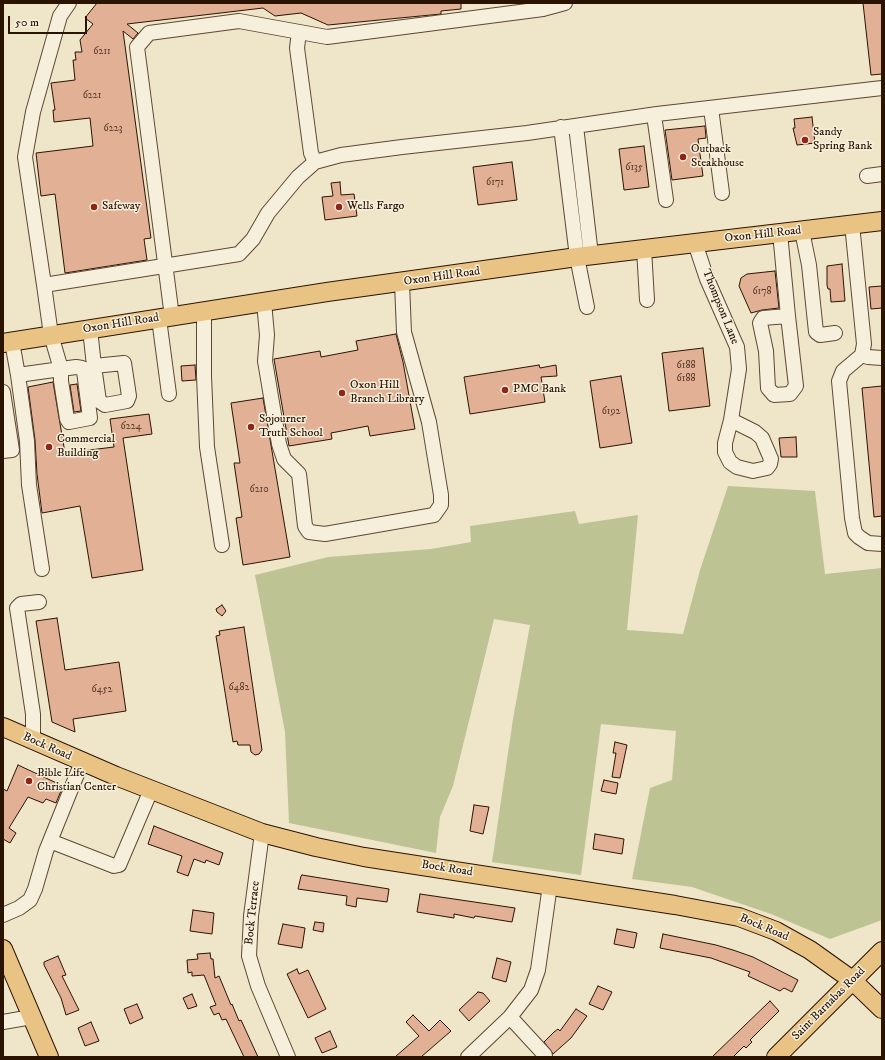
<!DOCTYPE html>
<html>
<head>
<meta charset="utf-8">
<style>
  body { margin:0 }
  #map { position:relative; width:885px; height:1060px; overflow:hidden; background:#efe6c9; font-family:"IM FELL DW Pica",serif }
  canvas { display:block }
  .frame { position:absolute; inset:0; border:4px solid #2b1302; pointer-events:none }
  .scale { position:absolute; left:8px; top:16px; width:79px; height:18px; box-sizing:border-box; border:2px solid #2b1302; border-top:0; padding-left:5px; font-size:12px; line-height:14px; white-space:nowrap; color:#2b1302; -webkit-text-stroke:3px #f5efdc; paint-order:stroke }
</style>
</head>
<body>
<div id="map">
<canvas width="885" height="1060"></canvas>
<div class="frame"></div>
<div class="scale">50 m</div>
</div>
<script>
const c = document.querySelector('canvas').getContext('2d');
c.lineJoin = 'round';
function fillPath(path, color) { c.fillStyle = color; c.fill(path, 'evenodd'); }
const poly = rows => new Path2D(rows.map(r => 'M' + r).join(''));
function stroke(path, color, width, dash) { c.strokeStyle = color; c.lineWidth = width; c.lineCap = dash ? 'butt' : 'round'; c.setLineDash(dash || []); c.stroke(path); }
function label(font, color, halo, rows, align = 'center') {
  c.font = font + ' "IM FELL DW Pica",serif'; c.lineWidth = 3; c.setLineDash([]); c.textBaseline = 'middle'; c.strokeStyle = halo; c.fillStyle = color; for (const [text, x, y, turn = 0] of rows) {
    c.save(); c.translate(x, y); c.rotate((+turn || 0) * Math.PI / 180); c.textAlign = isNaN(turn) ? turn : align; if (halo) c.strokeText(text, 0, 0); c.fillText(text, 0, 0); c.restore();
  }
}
fillPath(poly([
  [728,486,815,491,825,574,882,568,882,920,830,939,771,914,692,887,632,879,650,788,672,780,676,731,601,724,581,875,492,862,513,719,530,625,494,619,453,786,440,817,436,853,289,823,285,732,255,575,328,557,431,549,471,542,470,526,575,511,579,524,638,515,627,630,683,634,700,570]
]), '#bec393');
const building = poly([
  [97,3,461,3,461,9,441,11,441,14,328,25,301,13,275,16,263,8,127,24,138,33,133,39,123,31,151,238,144,239,147,260,65,273,55,194,41,196,36,153,93,146,90,118,54,122,53,110,55,110,51,83,75,80,73,60,76,60,75,52,82,52,80,40,93,24,85,18,97,3],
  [863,3,882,3,882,74,871,75,863,3],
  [812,117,815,143,797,145,793,128,795,128,794,119,812,117],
  [705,126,706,138,698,139,703,176,672,180,665,130,705,126],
  [644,146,649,187,624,190,619,149,644,146],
  [512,162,517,200,478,205,473,167,512,162],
  [340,182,341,195,354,194,357,216,325,220,322,197,333,196,331,183,340,182],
  [842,264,845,301,831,302,830,289,828,289,827,285,827,266,842,264],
  [775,271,779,308,762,310,751,313,739,286,741,278,747,274,775,271],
  [882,286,882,308,871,309,869,287,882,286],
  [396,334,403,362,415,429,370,436,368,426,331,433,332,439,289,446,274,359,320,351,321,357,358,350,356,341,396,334],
  [703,348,710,406,669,411,662,353,703,348],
  [195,365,196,380,182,381,181,366,195,365],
  [539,365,540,368,556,365,557,376,541,377,545,402,470,414,464,377,539,365],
  [621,376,632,443,600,448,590,381,621,376],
  [53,382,65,453,114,447,110,419,149,414,152,434,123,438,143,570,92,578,80,506,42,513,37,474,35,440,28,387,53,382],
  [77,384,81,411,74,412,70,385,77,384],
  [882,386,882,516,874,517,862,388,882,386],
  [263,398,290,557,243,565,236,518,242,517,234,463,240,463,231,403,263,398],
  [796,437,797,457,781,457,779,438,796,437],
  [222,605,226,611,222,616,217,612,216,609,222,605],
  [57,618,65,670,119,662,126,711,73,719,75,732,52,722,36,621,57,618],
  [244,627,262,750,259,754,255,755,251,752,250,745,238,745,237,741,233,742,216,636,220,635,219,631,244,627],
  [615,742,627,745,620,778,612,777,616,753,613,753,615,742],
  [18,765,63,786,56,803,46,799,43,803,28,797,9,828,16,833,10,843,3,839,3,789,7,791,18,765],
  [604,780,618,783,616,794,601,791,604,780],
  [474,805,489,807,483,834,470,831,474,805],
  [154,826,223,853,219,865,206,860,205,863,194,859,188,876,177,872,182,856,148,844,154,826],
  [595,834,624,839,622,854,593,849,595,834],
  [302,875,389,889,387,902,357,898,356,907,346,905,347,896,298,889,301,876,302,875],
  [420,894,515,908,512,922,475,916,474,918,454,914,454,918,417,912,420,894],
  [193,910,214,913,212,934,190,931,193,910],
  [315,922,324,923,323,932,313,930,315,922],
  [283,924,305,928,302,948,278,944,283,924],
  [617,929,637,933,634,948,614,944,617,929],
  [663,934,716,945,733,950,753,957,798,980,792,992,784,988,780,991,748,976,750,972,711,958,660,948,663,934],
  [210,953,211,959,213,959,215,978,219,976,231,1005,232,1004,239,1021,241,1020,258,1057,244,1057,226,1019,222,1020,219,1013,214,1015,210,1007,216,1005,204,975,192,976,192,972,188,973,187,960,198,959,197,954,210,953],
  [58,956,66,975,62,976,79,1010,66,1015,61,998,44,965,44,962,58,956],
  [497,958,511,962,506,982,492,978,497,958],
  [297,969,299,974,308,970,326,1009,308,1018,287,974,297,969],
  [598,986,612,992,603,1010,589,1004,598,986],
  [478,992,483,993,490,1001,469,1021,459,1010,478,992],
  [192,994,197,1006,188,1009,183,998,192,994],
  [770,1001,779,1011,750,1040,752,1042,746,1048,744,1046,733,1057,712,1057,770,1001],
  [137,1004,143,1018,130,1024,124,1009,137,1004],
  [576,1009,587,1016,571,1038,553,1054,544,1042,554,1032,558,1029,560,1031,576,1009],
  [413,1015,429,1031,440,1020,451,1031,421,1057,395,1057,419,1036,406,1022,413,1015],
  [91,1022,99,1041,85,1046,78,1028,91,1022],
  [330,1031,337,1047,322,1053,315,1038,330,1031]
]);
fillPath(building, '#e1b095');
stroke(building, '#2b1302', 1);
const minor = poly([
  [299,32,297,48,311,153,315,162],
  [711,108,722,193],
  [654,115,666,200],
  [576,126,591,255],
  [561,127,577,257,587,307],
  [867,176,882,174],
  [852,224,864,344,862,355,843,371,839,381,852,518,855,533,859,537,868,543,882,544],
  [802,231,809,265,816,332,820,335,835,333],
  [780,233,788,316,763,318,760,323,766,351,768,388,774,395,790,394,796,386,788,316],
  [695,243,707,279,737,347,739,369,731,420],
  [644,249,647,300],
  [44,285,25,157,33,112,60,16,69,3],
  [264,302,267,335,265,361,279,444,284,459,299,474,305,526,309,532,325,534,434,515,441,505,441,495,429,422,404,332,402,283],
  [204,312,204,376,207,447,222,545],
  [172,317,137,47,149,33,239,21,327,37,543,9,565,3],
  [159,319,169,394],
  [90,329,94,366,99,401,105,405,127,401,129,396,124,363,94,366],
  [12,342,18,375,61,369,51,335,44,285,239,254,253,239,268,213,298,177,315,162,341,155,402,147,527,133,657,114,882,88],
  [862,355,868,357,882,358],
  [76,367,82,368,84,371,90,418,69,422,67,419,61,381,61,369,76,367],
  [18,375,27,441,29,485,42,569],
  [3,392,12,450,3,451],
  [731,420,755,432,762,438,771,459,770,464,767,468,753,471,737,467,730,462,725,452,725,443,731,420],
  [33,740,33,714,17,608,21,604,39,602],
  [262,833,251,916,249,956,258,986,288,1057],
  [50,841,114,866,119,865,151,790],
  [3,915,19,908,30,900,35,889,46,851,82,762],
  [510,1017,545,1055],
  [3,1022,32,1017],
  [468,1057,510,1017,531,990,538,970,550,885]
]);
const major = poly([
  [3,343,327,292,577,257,882,221],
  [3,727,116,776,262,833,316,847,364,857,675,905,739,917,776,931,810,950,852,980,882,1009],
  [3,949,49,1057],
  [776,1057,882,951]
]);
stroke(minor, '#5c4834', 16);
stroke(major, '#2b1302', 20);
stroke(minor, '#f5efdc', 14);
stroke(major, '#e8c384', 18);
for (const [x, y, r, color] of [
  [805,140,4,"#8f2418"],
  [683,157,4,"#8f2418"],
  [94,207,4,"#8f2418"],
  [339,207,4,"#8f2418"],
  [505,390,4,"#8f2418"],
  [342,393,4,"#8f2418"],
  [251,427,4,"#8f2418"],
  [49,447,4,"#8f2418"],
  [29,781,4,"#8f2418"]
]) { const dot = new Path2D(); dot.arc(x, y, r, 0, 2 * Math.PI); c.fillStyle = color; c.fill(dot); stroke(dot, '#f5efdc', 1.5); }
label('10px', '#583a27', null, [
  ["6211",102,52],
  ["6221",92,96],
  ["6223",113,129],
  ["6135",634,168],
  ["6171",495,183],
  ["6178",762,292],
  ["6188",686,366],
  ["6188",686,379],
  ["6192",611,412],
  ["6224",131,427],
  ["6210",259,490],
  ["6482",239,688],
  ["6452",102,690]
]);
label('12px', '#2b1302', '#f5efdc', [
  ["Sandy",813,133],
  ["Spring Bank",813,147],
  ["Outback",691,150],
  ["Steakhouse",691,164],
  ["Safeway",102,207],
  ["Wells Fargo",347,207],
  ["Oxon Hill",350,386],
  ["Branch Library",350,400],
  ["PMC Bank",513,390],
  ["Sojourner",259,420],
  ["Truth School",259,434],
  ["Commercial",57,440],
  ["Building",57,454],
  ["Bible Life",37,774],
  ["Christian Center",37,788]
], 'left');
label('12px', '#2b1302', '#f5efdc', [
  ["Oxon Hill Road",763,235,-6],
  ["Oxon Hill Road",442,277,-8],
  ["Thompson Lane",720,307,68],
  ["Oxon Hill Road",121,324,-9],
  ["Bock Road",47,747,24],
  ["Bock Road",447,869,9],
  ["Bock Terrace",253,913,-84],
  ["Bock Road",764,928,23],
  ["Saint Barnabas Road",829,1004,-45]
]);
</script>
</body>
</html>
